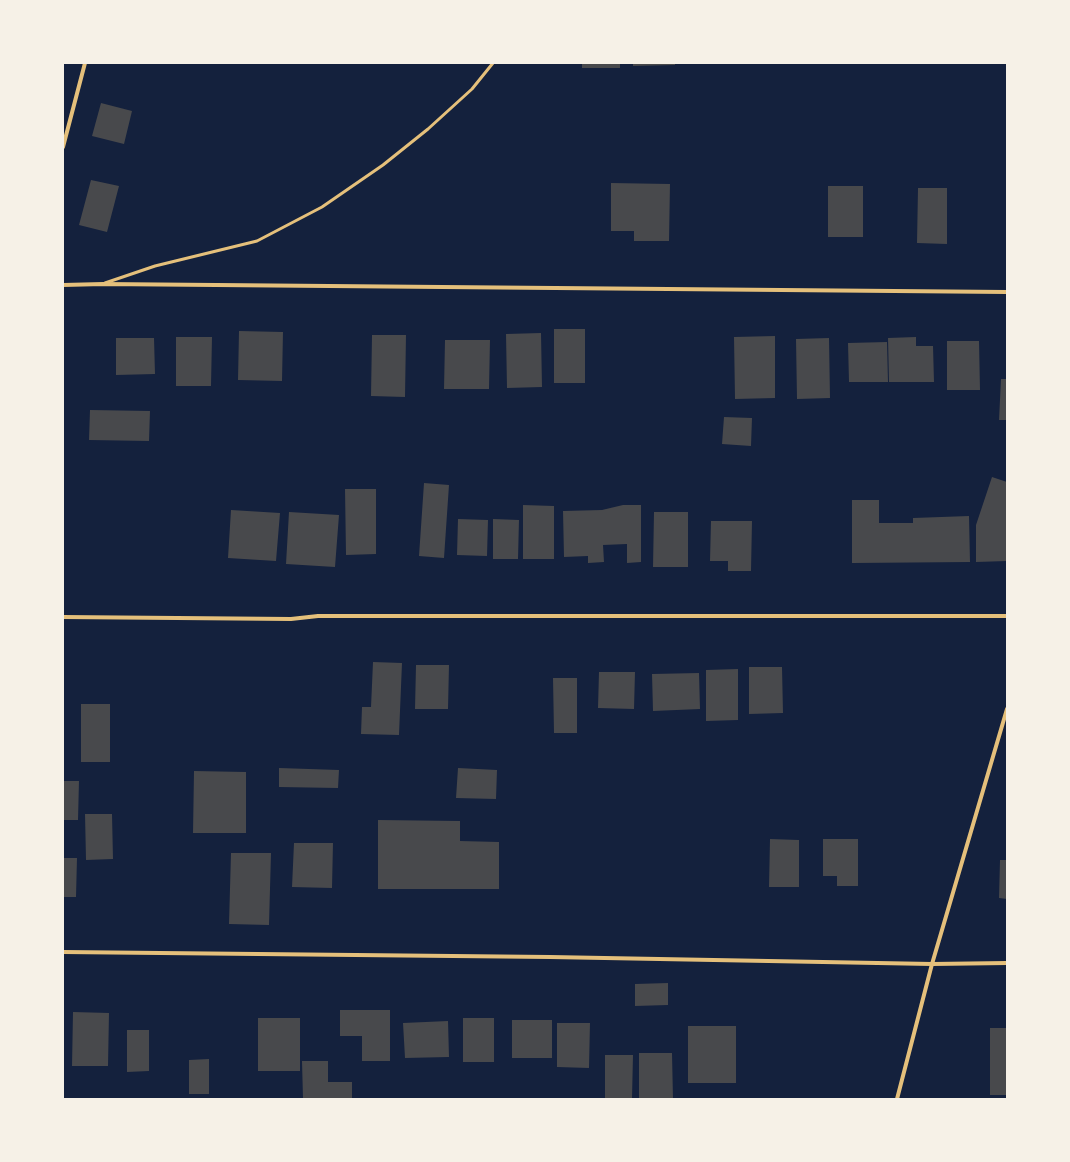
<!DOCTYPE html>
<html>
<head>
<meta charset="utf-8">
<style>
  body { margin:0 }
  #map { position:relative; width:1070px; height:1162px; overflow:hidden; background:#14213d; font-family:"Fira Sans",sans-serif }
  canvas { display:block }
  .frame { position:absolute; inset:0; border:64px solid #f6f1e7; pointer-events:none }
</style>
</head>
<body>
<div id="map">
<canvas width="1070" height="1162"></canvas>
<div class="frame"></div>
</div>
<script>
const c = document.querySelector('canvas').getContext('2d');
c.lineJoin = 'round';
function fillPath(path, color) { c.fillStyle = color; c.fill(path, 'evenodd'); }
const poly = rows => new Path2D(rows.map(r => 'M' + r).join(''));
function stroke(path, color, width, dash) { c.strokeStyle = color; c.lineWidth = width; c.lineCap = dash ? 'butt' : 'round'; c.setLineDash(dash || []); c.stroke(path); }
fillPath(poly([
  [582,63,620,63,620,68,582,68],
  [633,63,675,63,675,65,633,66],
  [101,103,132,111,124,144,92,136],
  [91,180,119,186,107,232,79,225],
  [611,183,670,184,669,241,634,241,634,231,611,231],
  [828,186,863,186,863,237,828,237],
  [918,188,947,188,947,244,917,243],
  [554,329,585,329,585,383,554,383],
  [239,331,283,332,282,381,238,380],
  [541,333,542,387,507,388,506,334],
  [372,335,406,335,405,397,371,396],
  [775,336,775,398,735,399,734,337],
  [176,337,212,337,211,386,176,386],
  [916,337,916,346,933,346,934,382,889,382,888,338],
  [116,338,154,338,155,374,116,375],
  [829,338,830,398,797,399,796,339],
  [445,340,490,340,489,389,444,389],
  [947,341,979,341,980,390,947,390],
  [887,342,888,382,849,382,848,343],
  [1001,379,1007,379,1007,420,999,420],
  [90,410,150,411,149,441,89,440],
  [724,417,752,418,751,446,722,444],
  [992,477,1007,482,1007,561,976,562,976,525],
  [424,483,449,485,444,558,419,556],
  [345,489,376,489,376,554,346,555],
  [852,500,879,500,879,523,913,523,913,518,969,516,970,562,852,563],
  [523,505,554,506,554,559,523,559],
  [623,505,641,505,641,562,627,563,627,544,603,545,604,562,588,563,588,556,564,557,563,511,602,510],
  [231,510,280,513,276,561,228,558],
  [289,512,339,515,335,567,286,564],
  [654,512,688,512,688,567,653,567],
  [458,519,488,520,487,556,457,555],
  [493,519,519,520,518,559,493,559],
  [711,521,752,521,751,571,728,571,728,561,710,561],
  [373,662,402,663,399,735,361,734,362,707,371,707],
  [416,665,449,665,448,709,415,709],
  [749,667,782,667,783,713,749,714],
  [738,669,738,720,706,721,706,670],
  [599,672,635,672,634,709,598,708],
  [699,673,700,709,653,711,652,674],
  [553,678,577,678,577,733,554,733],
  [81,704,110,704,110,762,81,762],
  [279,768,339,770,338,788,279,787],
  [458,768,497,770,496,799,456,798],
  [194,771,246,772,246,833,193,833],
  [63,781,79,781,78,820,63,820],
  [85,814,112,814,113,859,86,860],
  [378,820,460,821,460,841,499,842,499,889,378,889],
  [770,839,799,840,799,887,769,887],
  [823,839,858,839,858,886,837,886,837,876,823,876],
  [294,843,333,843,332,888,292,887],
  [231,853,271,853,269,925,229,924],
  [63,858,77,858,76,897,63,897],
  [1000,860,1007,860,1007,899,999,898],
  [668,983,668,1005,635,1006,635,984],
  [340,1010,390,1010,390,1061,362,1061,362,1036,340,1036],
  [73,1012,109,1013,108,1066,72,1066],
  [258,1018,300,1018,300,1071,258,1071],
  [463,1018,494,1018,494,1062,463,1062],
  [512,1020,552,1020,552,1058,512,1058],
  [448,1021,449,1057,405,1058,403,1023],
  [557,1023,590,1023,589,1068,557,1067],
  [688,1026,736,1026,736,1083,688,1083],
  [990,1028,1007,1028,1007,1095,990,1095],
  [127,1030,149,1030,149,1071,127,1072],
  [639,1053,672,1053,673,1099,639,1099],
  [605,1055,633,1055,632,1099,605,1099],
  [209,1059,209,1094,189,1094,189,1060],
  [302,1061,328,1061,328,1082,352,1082,352,1099,303,1099]
]), '#48494c');
stroke(poly([
  [105,283,155,266,257,241,322,207,383,165,428,129,472,89,493,63]
]), '#e5c07b', 3);
stroke(poly([
  [63,147,85,63],
  [63,285,103,284,1007,292],
  [63,617,291,619,318,616,1007,616],
  [63,952,550,957,932,964,1007,963],
  [897,1099,932,964,1007,709]
]), '#e5c07b', 4);
</script>
</body>
</html>
